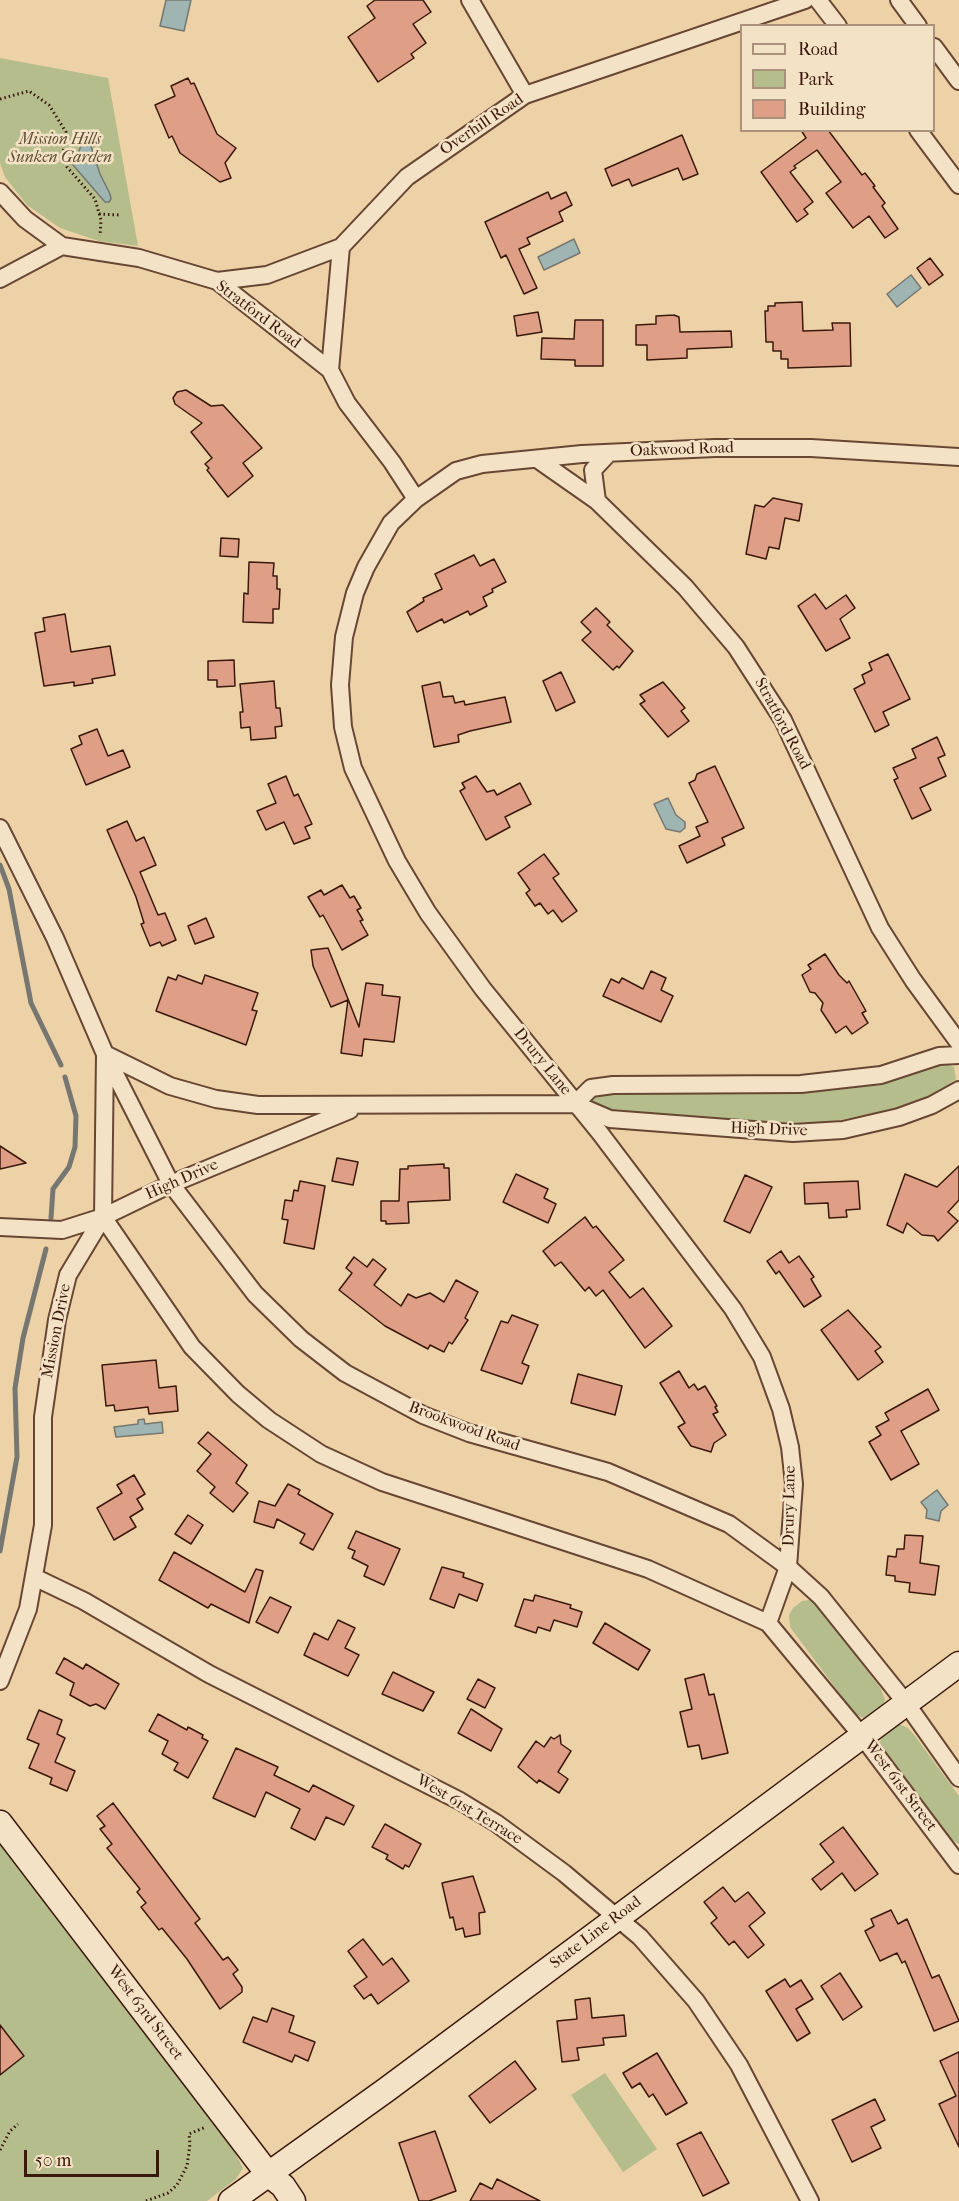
<!DOCTYPE html>
<html>
<head>
<meta charset="utf-8">
<style>
  body { margin:0 }
  #map { position:relative; width:959px; height:2201px; overflow:hidden; background:#eed2a7; font-family:"IM FELL French Canon",serif }
  canvas { display:block }
  .legend { position:absolute; left:740px; top:24px; width:195px; height:108px; box-sizing:border-box; background:#f4e2c6; border:2px solid #aa927c; margin:0; padding:8px 10px; list-style:none; font-size:18px; color:#3a190c }
  .legend li { display:flex; align-items:center; gap:12px; height:30px }
  .legend b { width:30px; border:2px solid #aa927c }
  .scale { position:absolute; left:24px; top:2150px; width:135px; height:27px; box-sizing:border-box; border:3px solid #3a190c; border-top:0; padding-left:8px; font-size:18px; line-height:21px; white-space:nowrap; color:#3a190c; -webkit-text-stroke:4px #f4e2c6; paint-order:stroke }
</style>
</head>
<body>
<div id="map">
<canvas width="959" height="2201"></canvas>
<ul class="legend">
<li><b style="height:8px;background:#f4e2c6"></b>Road</li>
<li><b style="height:16px;background:#b4bd8b"></b>Park</li>
<li><b style="height:16px;background:#df9f87"></b>Building</li>
</ul>
<div class="scale">50 m</div>
</div>
<script>
const c = document.querySelector('canvas').getContext('2d');
c.lineJoin = 'round';
function fillPath(path, color) { c.fillStyle = color; c.fill(path, 'evenodd'); }
const poly = rows => new Path2D(rows.map(r => 'M' + r).join(''));
function stroke(path, color, width, dash) { c.strokeStyle = color; c.lineWidth = width; c.lineCap = dash ? 'butt' : 'round'; c.setLineDash(dash || []); c.stroke(path); }
function label(font, color, halo, rows, align = 'center') {
  c.font = font + ' "IM FELL French Canon",serif'; c.lineWidth = 5; c.setLineDash([]); c.textBaseline = 'middle'; c.strokeStyle = halo; c.fillStyle = color; for (const [text, x, y, turn = 0] of rows) {
    c.save(); c.translate(x, y); c.rotate((+turn || 0) * Math.PI / 180); c.textAlign = isNaN(turn) ? turn : align; if (halo) c.strokeText(text, 0, 0); c.fillText(text, 0, 0); c.restore();
  }
}
fillPath(poly([
  [0,58,108,78,138,246,99,241,60,228,27,205,5,177,0,163],
  [943,1063,954,1067,956,1079,936,1093,899,1108,825,1123,767,1124,598,1109,590,1103,591,1098,598,1094,785,1092,849,1088,894,1079],
  [809,1600,819,1605,881,1689,885,1700,880,1710,869,1717,863,1718,854,1713,790,1627,789,1615,793,1608,802,1601],
  [899,1724,908,1728,915,1736,959,1796,959,1844,946,1837,882,1750,880,1742,883,1732],
  [0,1841,229,2142,243,2168,236,2179,207,2201,0,2201],
  [605,2073,657,2149,623,2172,571,2095]
]), '#b4bd8b');
const water = poly([
  [166,0,191,0,184,31,160,26,166,0],
  [84,139,89,140,100,174,110,194,111,199,109,202,105,202,73,165,84,139],
  [574,239,580,253,544,270,538,257,574,239],
  [911,275,921,288,897,307,887,294,911,275],
  [668,798,676,815,685,822,685,828,680,832,666,829,654,804,668,798],
  [144,1419,145,1424,162,1422,163,1433,116,1437,114,1427,138,1424,138,1420,144,1419],
  [937,1490,948,1505,941,1511,939,1521,926,1518,927,1510,921,1502,937,1490]
]);
fillPath(water, '#9eb5b2');
stroke(water, '#767770', 1.5);
stroke(poly([
  [0,865,9,889,31,1003,61,1065],
  [51,1218,53,1189,69,1167,75,1147,76,1116,65,1077],
  [0,1551,17,1457,15,1388,23,1338,46,1249]
]), '#767770', 5);
const building = poly([
  [375,0,423,0,431,12,413,24,426,43,411,54,414,58,378,82,348,37,375,18,367,6,375,0],
  [188,78,191,84,194,83,217,134,236,148,225,163,231,178,220,182,180,153,172,136,169,138,155,105,175,96,171,86,188,78],
  [801,130,828,130,862,175,865,173,875,186,873,187,885,203,882,206,898,229,885,238,869,216,853,228,826,193,841,182,817,150,794,166,796,168,790,172,813,202,804,209,808,214,797,222,761,172,806,138,801,130],
  [682,135,698,174,683,180,678,168,632,186,629,179,612,186,605,169,682,135],
  [548,192,551,199,566,192,572,205,559,212,563,221,527,238,530,244,519,249,537,288,524,294,506,255,501,258,485,222,548,192],
  [930,258,943,275,929,285,917,268,930,258],
  [802,302,803,331,833,330,832,323,850,323,851,366,788,368,788,359,781,359,781,351,773,351,773,342,766,342,765,311,768,311,768,306,775,306,775,303,802,302],
  [538,312,542,332,517,336,514,316,538,312],
  [674,315,679,317,680,332,731,331,732,347,687,349,687,358,647,360,647,345,636,345,636,325,656,324,656,316,674,315],
  [575,320,603,320,603,366,575,366,575,360,541,359,542,338,574,339,575,320],
  [186,390,211,406,223,405,262,448,243,463,253,476,228,497,207,470,209,468,205,464,212,458,191,432,202,423,175,404,173,398,177,392,186,390],
  [773,498,802,504,799,521,785,518,779,549,769,547,766,559,746,554,755,505,764,507,773,498],
  [221,538,239,539,238,557,220,556,221,538],
  [474,555,480,566,494,559,506,582,492,589,493,592,483,597,487,606,470,615,468,611,444,623,442,619,417,632,407,612,424,601,423,598,442,589,435,574,474,555],
  [249,562,274,563,273,576,277,576,277,589,280,589,279,609,273,609,273,623,243,622,244,593,248,594,249,562],
  [815,594,826,609,846,595,855,608,840,619,850,638,826,651,798,606,815,594],
  [596,608,610,622,607,625,633,651,619,668,617,666,613,670,582,640,591,632,581,622,596,608],
  [65,614,71,652,110,646,115,675,92,679,93,683,74,686,74,682,44,686,35,633,45,631,43,618,65,614],
  [888,654,910,699,883,712,889,725,875,732,854,689,865,683,862,675,872,670,869,663,888,654],
  [234,660,235,686,217,687,217,680,208,680,208,661,234,660],
  [561,672,575,702,556,711,543,681,561,672],
  [274,681,276,708,280,708,282,726,275,727,276,738,251,740,250,727,241,728,240,712,243,712,240,684,274,681],
  [440,682,443,697,453,696,455,703,464,701,465,705,505,697,511,722,470,731,458,735,459,742,434,747,422,686,440,682],
  [663,682,685,708,681,711,689,721,668,737,640,704,645,701,640,695,663,682],
  [97,729,108,756,123,750,130,767,86,785,71,749,82,744,79,736,97,729],
  [937,737,945,755,938,758,946,776,920,788,931,810,912,819,894,780,898,778,893,768,916,758,912,749,937,737],
  [715,766,744,828,722,838,725,845,687,863,679,846,700,836,696,827,708,822,689,783,695,780,697,774,715,766],
  [286,776,294,796,298,794,312,824,305,827,310,838,294,844,284,822,266,830,257,811,276,803,268,784,286,776],
  [476,776,487,792,494,790,497,795,520,783,531,804,505,817,510,827,486,840,460,791,465,788,462,783,476,776],
  [127,821,136,841,144,837,156,865,140,872,158,915,165,913,176,940,162,946,160,942,150,946,141,924,144,923,136,897,107,830,127,821],
  [544,854,559,874,553,878,577,911,562,922,553,910,548,914,540,903,535,906,526,893,530,890,518,873,544,854],
  [342,885,350,898,354,896,361,908,357,910,363,920,360,921,368,935,342,950,323,915,320,917,308,897,321,890,324,895,342,885],
  [206,918,214,937,195,944,188,926,206,918],
  [328,948,359,1027,366,983,383,985,382,995,400,997,394,1042,364,1039,362,1056,341,1053,348,1000,331,1007,313,966,311,950,328,948],
  [825,954,839,975,847,983,849,981,866,1011,862,1013,868,1023,852,1034,846,1026,836,1033,821,1010,823,1003,815,993,810,992,802,975,811,969,808,965,825,954],
  [651,971,666,978,661,990,673,996,661,1022,603,996,611,979,619,983,622,978,643,989,651,971],
  [178,975,202,984,205,975,258,993,252,1010,257,1011,246,1045,156,1011,168,977,176,980,178,975],
  [0,1146,26,1163,0,1169,0,1146],
  [337,1158,358,1162,353,1185,332,1181,337,1158],
  [444,1164,444,1168,449,1168,450,1200,408,1202,409,1223,386,1224,386,1221,381,1221,381,1201,399,1201,400,1169,408,1169,408,1166,444,1164],
  [959,1166,959,1200,948,1212,958,1221,938,1241,934,1236,922,1235,907,1223,903,1233,887,1225,905,1174,937,1187,959,1166],
  [516,1174,548,1189,544,1198,556,1204,548,1223,503,1202,516,1174],
  [745,1175,772,1187,750,1233,724,1221,745,1175],
  [300,1181,325,1186,314,1249,284,1243,288,1220,282,1219,285,1200,292,1201,294,1190,298,1191,300,1181],
  [858,1181,860,1209,846,1210,847,1217,829,1218,828,1203,805,1204,804,1183,858,1181],
  [585,1217,593,1228,596,1226,624,1260,609,1272,630,1298,643,1288,672,1326,645,1348,603,1290,596,1296,589,1287,585,1291,561,1262,555,1266,543,1251,585,1217],
  [781,1251,789,1263,799,1256,814,1277,811,1279,821,1296,804,1307,779,1271,776,1274,767,1261,781,1251],
  [354,1257,367,1267,373,1259,386,1269,374,1285,401,1306,408,1294,416,1298,430,1293,444,1302,456,1280,478,1292,465,1318,468,1320,452,1344,449,1342,444,1352,430,1345,428,1349,385,1326,339,1290,352,1273,346,1268,354,1257],
  [848,1310,881,1347,875,1351,883,1362,858,1380,821,1330,848,1310],
  [512,1315,538,1325,522,1363,529,1366,522,1384,481,1370,501,1321,508,1323,512,1315],
  [156,1360,159,1388,176,1386,178,1411,149,1414,148,1407,115,1411,114,1405,106,1406,102,1365,156,1360],
  [679,1371,689,1388,694,1384,698,1390,705,1386,717,1406,715,1407,718,1412,713,1414,726,1435,714,1443,711,1452,691,1446,678,1427,685,1423,660,1383,679,1371],
  [578,1374,622,1386,615,1415,571,1403,578,1374],
  [928,1389,939,1410,901,1431,919,1464,891,1480,869,1442,881,1435,876,1427,889,1420,885,1413,928,1389],
  [208,1432,247,1465,236,1483,248,1493,233,1512,210,1493,215,1487,197,1471,211,1454,198,1443,208,1432],
  [134,1475,145,1494,137,1499,143,1509,130,1517,136,1527,114,1540,97,1508,122,1493,117,1485,134,1475],
  [288,1484,300,1490,298,1494,333,1514,313,1550,300,1543,305,1534,277,1519,274,1528,254,1522,259,1501,275,1506,288,1484],
  [188,1515,203,1525,191,1544,175,1534,188,1515],
  [356,1531,400,1549,384,1585,364,1576,368,1566,352,1558,355,1551,348,1548,356,1531],
  [905,1535,923,1536,920,1563,939,1566,935,1595,909,1592,910,1583,895,1581,895,1576,886,1575,888,1556,896,1557,897,1549,904,1549,905,1535],
  [174,1552,245,1592,256,1569,263,1571,249,1623,211,1604,208,1608,159,1580,174,1552],
  [442,1567,464,1573,463,1577,483,1584,477,1601,459,1594,454,1608,430,1599,442,1567],
  [535,1595,571,1605,570,1608,582,1612,577,1627,554,1620,550,1631,538,1627,536,1633,515,1626,524,1599,533,1601,535,1595],
  [270,1597,291,1607,278,1633,256,1622,270,1597],
  [338,1620,355,1628,345,1648,359,1655,348,1676,304,1655,314,1633,328,1640,338,1620],
  [605,1623,650,1650,638,1670,593,1643,605,1623],
  [64,1658,83,1669,86,1664,119,1684,105,1709,96,1704,90,1706,70,1695,74,1683,56,1673,64,1658],
  [393,1672,434,1692,423,1711,382,1694,393,1672],
  [704,1674,709,1695,714,1694,728,1753,702,1759,699,1745,688,1747,680,1712,692,1709,685,1679,704,1674],
  [478,1679,495,1688,485,1708,467,1699,478,1679],
  [471,1709,502,1729,491,1751,458,1733,471,1709],
  [39,1710,62,1720,57,1734,65,1738,55,1762,75,1771,67,1791,50,1784,52,1778,29,1768,39,1744,27,1739,39,1710],
  [158,1714,187,1730,188,1727,203,1735,202,1738,208,1741,188,1778,174,1770,178,1763,162,1754,168,1741,149,1731,158,1714],
  [560,1735,561,1744,571,1751,558,1772,568,1779,559,1793,539,1780,537,1783,518,1767,536,1741,544,1747,551,1737,554,1739,560,1735],
  [236,1748,278,1767,274,1775,309,1792,313,1785,354,1806,344,1825,326,1817,315,1840,291,1828,300,1809,266,1792,255,1817,213,1798,236,1748],
  [113,1803,200,1919,195,1923,223,1960,228,1957,238,1970,233,1974,242,1987,242,1992,220,2009,187,1959,162,1928,159,1930,141,1907,146,1903,137,1892,140,1889,107,1848,112,1844,100,1829,105,1826,97,1816,113,1803],
  [385,1824,421,1844,409,1867,405,1865,403,1869,386,1859,388,1855,372,1847,385,1824],
  [843,1827,878,1874,855,1891,842,1873,821,1890,812,1879,834,1862,820,1844,843,1827],
  [473,1876,485,1912,479,1913,480,1934,465,1937,463,1928,456,1930,453,1917,450,1918,442,1883,473,1876],
  [723,1887,735,1902,748,1892,765,1913,749,1926,764,1945,748,1958,734,1941,729,1945,711,1923,717,1918,704,1902,723,1887],
  [891,1910,898,1924,907,1919,932,1978,939,1975,959,2021,934,2031,905,1961,902,1963,897,1953,880,1961,865,1931,874,1926,871,1919,891,1910],
  [363,1939,383,1965,392,1958,409,1981,378,2004,371,1994,364,1999,354,1986,367,1977,348,1951,363,1939],
  [840,1973,862,2007,843,2020,821,1986,840,1973],
  [785,1979,790,1987,801,1980,813,1999,796,2009,810,2033,797,2041,766,1991,785,1979],
  [590,1998,592,2018,624,2015,626,2036,603,2038,604,2045,577,2048,579,2060,562,2062,557,2021,577,2019,575,2000,590,1998],
  [272,2008,294,2016,289,2032,315,2042,308,2061,295,2055,292,2062,243,2042,253,2017,267,2022,272,2008],
  [0,2025,24,2056,0,2075,0,2025],
  [959,2052,959,2147,939,2104,956,2096,940,2061,959,2052],
  [657,2053,687,2103,666,2115,653,2094,649,2097,640,2083,632,2088,623,2073,657,2053],
  [515,2061,536,2089,490,2123,469,2096,515,2061],
  [875,2099,885,2120,871,2127,881,2148,852,2162,832,2120,875,2099],
  [435,2131,456,2191,429,2201,419,2201,399,2143,435,2131],
  [701,2132,729,2183,703,2196,677,2144,701,2132],
  [497,2179,540,2201,470,2201,480,2183,492,2189,497,2179]
]);
fillPath(building, '#df9f87');
stroke(building, '#3a190c', 1.5);
const street = poly([
  [470,0,525,95],
  [818,0,838,26],
  [899,0,918,26],
  [934,47,959,81],
  [918,130,959,185],
  [0,192,25,219,62,246],
  [0,279,62,246,139,258,217,281,330,370,347,403,392,462,416,499],
  [217,281,267,275,341,247],
  [330,370,341,247,407,177,525,95,805,0],
  [537,459,597,501,685,587,736,647,783,720,880,928,913,980,959,1043],
  [597,501,593,470,609,453],
  [0,828,55,938,105,1054,103,1217,68,1275,57,1320,43,1417,43,1525,28,1609,0,1681],
  [105,1054,171,1184,255,1294,301,1339,345,1373,423,1415,469,1433,608,1472,729,1524,788,1567,821,1597,906,1703,959,1778],
  [105,1054,170,1086,216,1099,258,1105,575,1104,610,1119,793,1133,843,1130,899,1117,932,1105,959,1090],
  [575,1104,591,1088,613,1085,801,1084,881,1075,939,1056,959,1055],
  [103,1217,192,1347,238,1394,269,1420,321,1454,382,1482,648,1569,768,1623,862,1736,959,1865],
  [0,1227,62,1230,103,1217,171,1184,350,1110],
  [34,1577,84,1601,209,1674,460,1801,496,1823,564,1873,640,1937,696,2001,739,2065,810,2201],
  [768,1623,788,1567,794,1484,790,1447,781,1409,762,1357,733,1309,600,1133,483,989,428,913,397,861,353,768,343,727,340,685,344,637,355,593,366,567,391,523,416,499,456,471,482,464,582,454,715,448,811,448,959,457]
]);
const secondary = poly([
  [0,1823,268,2174,283,2186,293,2201],
  [231,2201,386,2090,959,1664]
]);
stroke(street, '#674733', 20);
stroke(secondary, '#3a190c', 27);
stroke(poly([
  [0,99,29,91,49,105,66,132,63,154,67,167,95,199,101,220,100,236],
  [99,214,120,215],
  [0,2150,10,2131,18,2124],
  [146,2201,168,2193,177,2185,187,2166,190,2144,189,2134,206,2127]
]), '#3a190c', 3, [1.5, 3]);
stroke(street, '#f4e2c6', 16);
stroke(secondary, '#f4e2c6', 24);
label('16px', '#3a190c', '#f4e2c6', [
  ["Overhill Road",482,125,-34],
  ["Stratford Road",258,315,37],
  ["Oakwood Road",682,450,-2],
  ["Stratford Road",782,724,62],
  ["Drury Lane",542,1062,51],
  ["High Drive",769,1130,2],
  ["High Drive",182,1180,-24],
  ["Mission Drive",57,1331,-79],
  ["Brookwood Road",464,1427,20],
  ["Drury Lane",790,1506,-89],
  ["West 61st Street",900,1786,53],
  ["West 61st Terrace",469,1810,31],
  ["State Line Road",596,1933,-37],
  ["West 63rd Street",145,2013,53]
]);
label('italic 16px', '#5f4a32', '#f4e2c6', [
  ["Mission Hills",60,140],
  ["Sunken Garden",60,158]
]);
</script>
</body>
</html>
